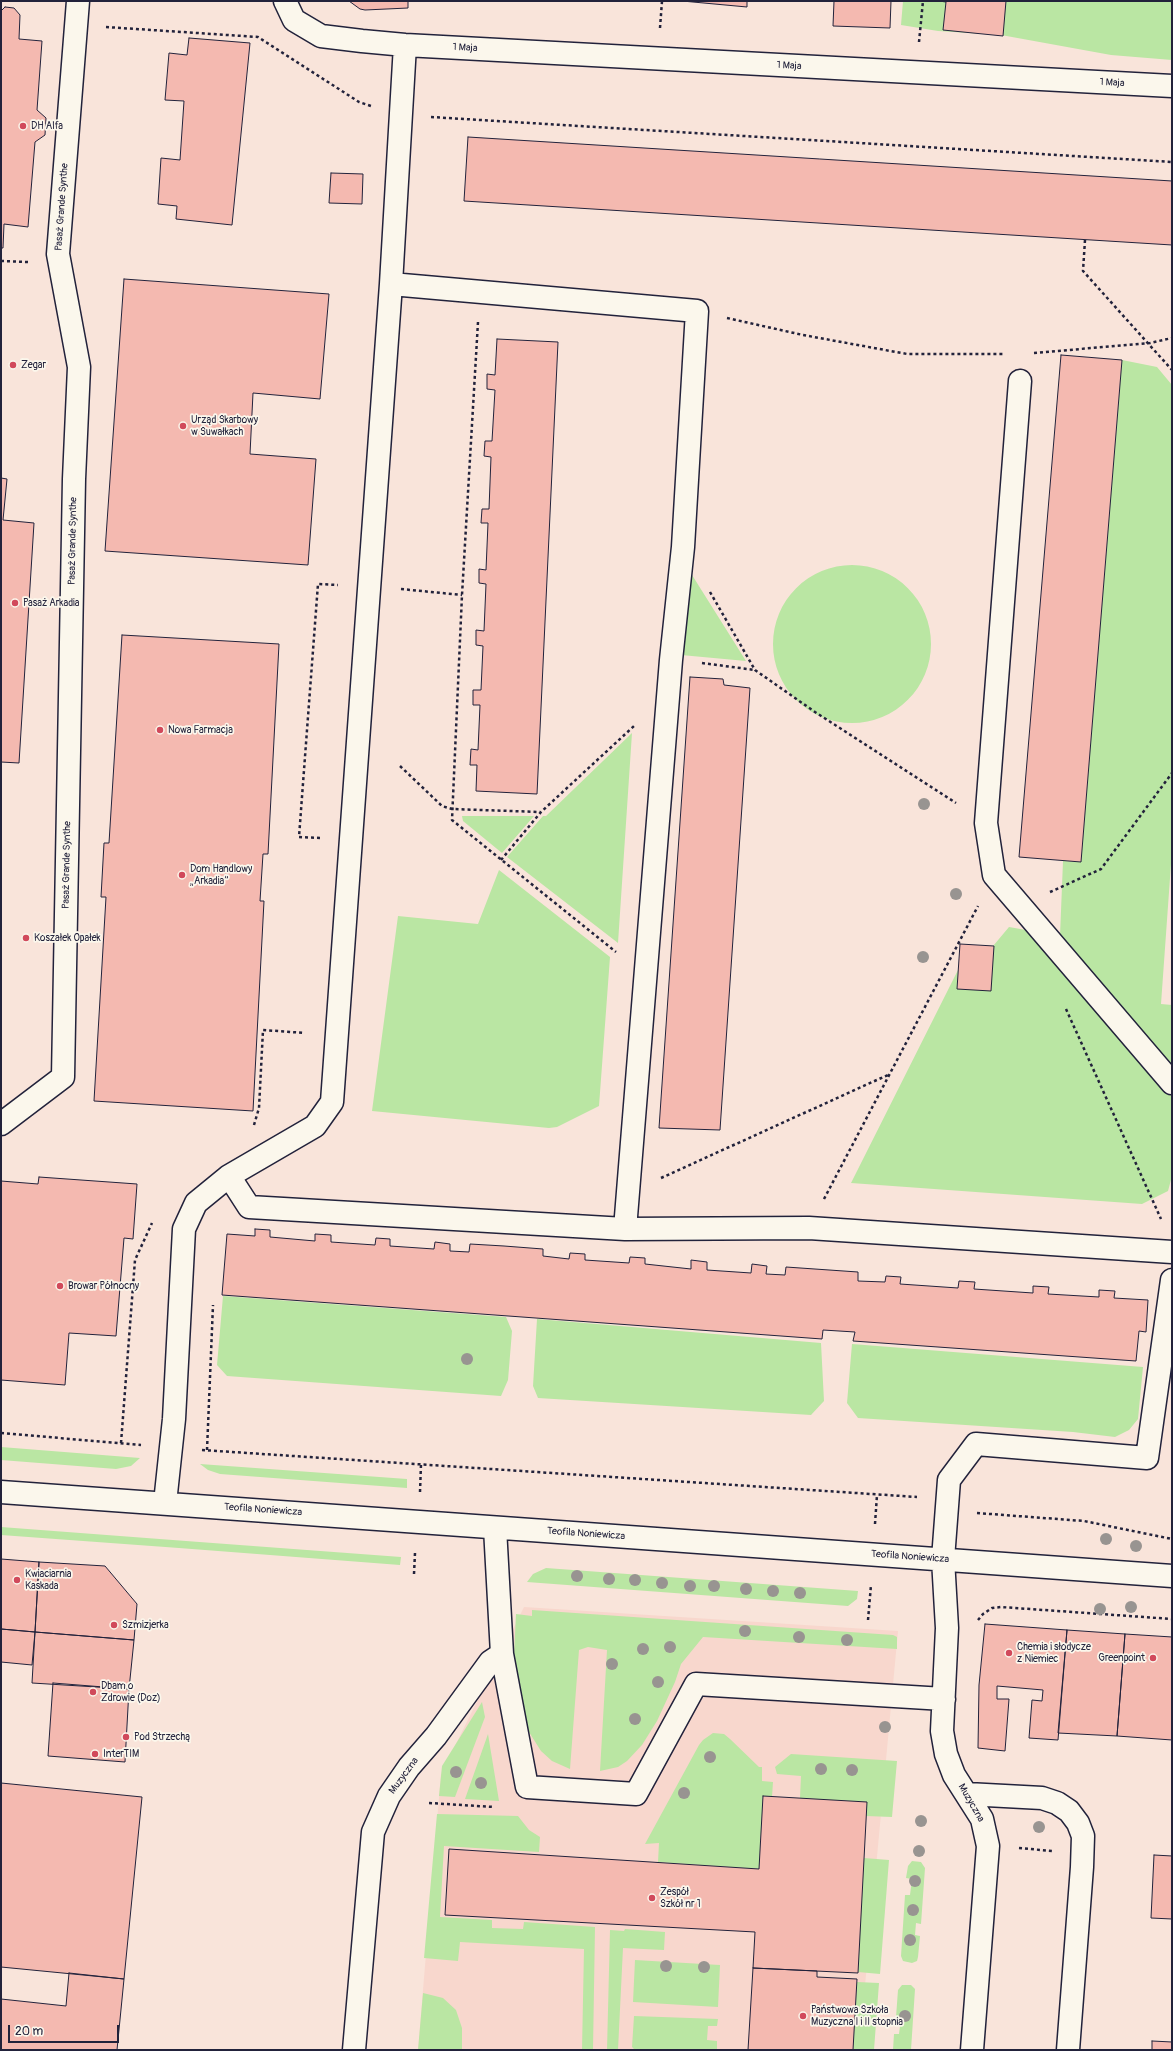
<!DOCTYPE html>
<html>
<head>
<meta charset="utf-8">
<style>
  body { margin:0 }
  #map { position:relative; width:1173px; height:2051px; overflow:hidden; background:#f9e4da; font-family:Pangolin,sans-serif }
  canvas { display:block }
  .frame { position:absolute; inset:0; border:2px solid #22223b; pointer-events:none }
  .scale { position:absolute; left:8px; top:2025px; width:111px; height:18px; box-sizing:border-box; border:2px solid #22223b; border-top:0; padding-left:5px; font-size:12px; line-height:14px; white-space:nowrap; color:#22223b; -webkit-text-stroke:3px #fbf7ec; paint-order:stroke }
</style>
</head>
<body>
<div id="map">
<canvas width="1173" height="2051"></canvas>
<div class="frame"></div>
<div class="scale">20 m</div>
</div>
<script>
const c = document.querySelector('canvas').getContext('2d');
c.lineJoin = 'round';
function fillPath(path, color) { c.fillStyle = color; c.fill(path, 'evenodd'); }
const poly = rows => new Path2D(rows.map(r => 'M' + r).join(''));
function stroke(path, color, width, dash) { c.strokeStyle = color; c.lineWidth = width; c.lineCap = dash ? 'butt' : 'round'; c.setLineDash(dash || []); c.stroke(path); }
function label(font, color, halo, rows, align = 'center') {
  c.font = font + ' Pangolin,sans-serif'; c.lineWidth = 3.5; c.setLineDash([]); c.textBaseline = 'middle'; c.strokeStyle = halo; c.fillStyle = color; for (const [text, x, y, turn = 0] of rows) {
    c.save(); c.translate(x, y); c.rotate((+turn || 0) * Math.PI / 180); c.textAlign = isNaN(turn) ? turn : align; if (halo) c.strokeText(text, 0, 0); c.fillText(text, 0, 0); c.restore();
  }
}
fillPath(poly([
  [524,1607,898,1631,859,2050,418,2050,441,1774]
]), '#f8d7cd');
fillPath(poly([
  [903,1,1172,1,1172,60,1111,55,1001,35,938,31,901,25],
  [1122,360,1157,367,1172,385,1172,850,1161,1004,1172,1005,1172,1176,1168,1191,1142,1204,851,1183,958,970,957,989,1009,927,1060,936,1063,861,1081,862],
  '773 644a79 79 0 1 1 158 0a79 79 0 1 1-158 0Z',
  [687,567,746,661,681,655],
  [632,733,618,943,507,857,543,816,546,816],
  [462,816,534,816,502,853,463,821],
  [499,870,610,957,599,1106,557,1127,549,1128,372,1111,398,916,478,924],
  [223,1296,506,1317,512,1331,508,1380,501,1396,227,1376,217,1365],
  [537,1319,821,1343,824,1401,811,1415,538,1398,533,1386],
  [852,1344,1143,1367,1138,1419,1129,1430,1115,1437,1073,1432,858,1418,847,1403],
  [1,1447,140,1458,131,1466,116,1469,1,1460],
  [200,1464,407,1479,407,1488,220,1474,208,1470],
  [1,1527,186,1541,401,1557,400,1565,179,1548,1,1535],
  [546,1568,858,1591,857,1599,848,1606,527,1582,533,1574],
  [532,1610,893,1635,897,1637,897,1649,703,1637,681,1664,675,1682,657,1721,642,1745,627,1761,618,1767,600,1771,607,1650,588,1647,579,1650,570,1769,552,1761,541,1751,529,1732,522,1707,514,1655,516,1614,532,1616],
  [482,1702,485,1717,455,1797,439,1796,442,1766],
  [713,1733,724,1734,730,1739,759,1767,762,1767,762,1781,773,1782,772,1797,763,1796,759,1869,658,1862,659,1843,645,1844,699,1745,703,1740],
  [488,1734,499,1801,465,1799],
  [791,1754,897,1761,892,1817,866,1816,866,1802,800,1798,801,1776,777,1774,775,1767],
  [437,1814,518,1816,529,1830,540,1837,539,1852,444,1846,440,1917,492,1920,492,1928,523,1929,524,1922,595,1927,593,2050,582,2050,584,1949,460,1942,458,1961,424,1958],
  [864,1858,889,1860,880,1974,858,1972],
  [912,1861,921,1862,925,1868,921,1924,916,1923,915,1935,920,1936,918,1957,917,1961,912,1963,903,1961,901,1956,905,1895,910,1895,912,1879,906,1878,908,1866],
  [625,1929,665,1932,664,1950,623,1948,618,2050,607,2050,610,1930,624,1931],
  [635,1960,720,1965,718,2007,633,2002],
  [857,1982,879,1983,874,2050,853,2050],
  [902,1985,911,1985,915,1989,911,2050,893,2050,894,2034,899,2034,901,2018,896,2017,898,1990],
  [423,1993,443,1998,456,2010,462,2028,462,2050,418,2050],
  [634,2016,718,2019,717,2026,708,2026,707,2040,717,2041,717,2050,635,2050,632,2047]
]), '#bae6a3');
const building = poly([
  [349,1,408,1,408,8,365,10,360,9,349,1],
  [682,1,747,1,747,7,682,1],
  [834,1,891,1,890,28,833,26,834,1],
  [939,1,1006,1,1003,36,943,30,946,2,939,1],
  [5,7,14,8,20,15,19,39,42,41,37,110,46,118,45,135,35,142,28,227,4,224,3,248,1,248,1,11,5,7],
  [189,38,250,43,232,225,176,219,177,206,158,204,161,158,180,160,184,101,165,100,169,53,187,55,189,38],
  [468,137,1172,181,1172,245,464,201,468,137],
  [331,173,363,174,362,204,329,203,331,173],
  [124,279,329,294,320,399,253,393,250,454,316,459,308,565,105,551,124,279],
  [497,339,558,342,537,794,476,791,477,765,470,765,471,749,478,750,480,705,473,705,473,690,481,690,483,646,476,645,476,630,484,631,486,584,479,583,479,569,486,570,488,523,481,523,482,509,489,509,491,457,484,456,485,441,492,441,495,390,487,389,487,374,495,375,497,339],
  [1061,355,1122,360,1081,862,1019,857,1061,355],
  [1,478,7,479,3,520,34,523,19,763,1,762,1,478],
  [122,635,279,644,268,854,263,854,260,901,264,901,253,1111,94,1101,106,897,101,897,104,843,109,843,122,635],
  [690,677,723,679,724,685,750,688,720,1130,659,1128,690,677],
  [960,944,994,946,991,991,957,989,960,944],
  [39,1177,137,1184,133,1239,124,1238,116,1336,69,1333,65,1385,1,1380,1,1181,38,1184,39,1177],
  [255,1229,270,1230,270,1237,315,1241,315,1234,331,1235,331,1242,375,1245,376,1238,390,1239,390,1246,434,1249,435,1242,450,1244,450,1251,469,1252,470,1244,504,1246,543,1249,543,1256,569,1259,570,1253,585,1254,585,1260,629,1263,630,1257,645,1258,645,1264,691,1269,691,1260,707,1262,707,1270,751,1273,752,1264,767,1266,766,1274,785,1275,786,1267,858,1272,858,1281,885,1282,886,1276,901,1277,900,1284,958,1288,959,1281,975,1282,974,1289,1033,1293,1033,1286,1049,1287,1048,1294,1099,1297,1099,1290,1115,1291,1114,1298,1148,1300,1146,1332,1139,1331,1136,1361,853,1341,855,1332,823,1330,822,1339,222,1295,227,1234,255,1236,255,1229],
  [1,1559,39,1562,35,1632,1,1629,1,1559],
  [39,1562,105,1566,137,1604,134,1640,35,1632,39,1562],
  [985,1624,1067,1630,1058,1740,1029,1738,1032,1700,1042,1701,1043,1690,997,1686,997,1699,1009,1699,1005,1751,978,1748,979,1685,985,1624],
  [1,1629,35,1632,32,1665,1,1662,1,1629],
  [1067,1630,1125,1634,1117,1736,1058,1733,1067,1630],
  [35,1632,134,1640,129,1689,32,1683,35,1632],
  [1125,1634,1172,1637,1172,1740,1117,1736,1125,1634],
  [53,1683,129,1689,125,1762,48,1756,53,1683],
  [1,1783,142,1797,124,1979,1,1967,1,1783],
  [763,1796,867,1802,858,1973,753,1968,755,1932,445,1915,449,1849,759,1869,763,1796],
  [1154,1855,1172,1856,1172,1919,1151,1918,1154,1855],
  [753,1968,817,1971,817,1977,857,1979,853,2050,748,2050,753,1968],
  [69,1973,124,1979,117,2050,1,2050,1,1999,66,2006,69,1973],
  [1152,2041,1172,2042,1172,2050,1152,2050,1152,2041]
]);
fillPath(building, '#f4b9b0');
stroke(building, '#22223b', 1);
const minor = poly([
  [285,1,294,20,321,36,362,41,405,45,1172,86],
  [1020,381,986,823,994,875,1172,1083],
  [1,1124,63,1077,74,479,79,367,58,254,78,1],
  [229,1176,249,1207,625,1229,671,660,683,547,697,311,391,284],
  [625,1229,809,1228,1172,1252],
  [1,1492,1172,1576],
  [165,1503,174,1419,184,1229,196,1203,229,1176,315,1126,332,1102,391,284,405,45],
  [502,1654,527,1787,636,1794,696,1684,944,1699],
  [967,1794,1042,1798,1057,1803,1069,1811,1078,1823,1083,1836,1082,1867,1068,2050],
  [354,2050,373,1832,389,1796,409,1767,436,1736,490,1662,502,1654,495,1528],
  [972,2050,988,1846,982,1819,954,1775,946,1754,942,1731,947,1628,943,1559,949,1480,976,1444,1147,1458,1172,1280]
]);
stroke(minor, '#22223b', 25);
stroke(poly([
  [106,27,258,37,359,102,371,106],
  [660,28,662,1],
  [919,42,923,1],
  [431,117,1172,162],
  [1085,240,1083,271,1172,370],
  [1,261,28,262],
  [727,318,803,335,907,354,1003,354],
  [478,322,462,595,452,820,616,952],
  [1034,353,1150,343,1172,338],
  [401,589,462,595],
  [710,592,755,670,815,712,956,803],
  [702,663,755,670],
  [400,766,442,806,452,809,540,812],
  [320,838,299,837,307,730,318,584,338,585],
  [501,860,541,812,634,726],
  [1050,892,1101,869,1172,773],
  [1066,1009,1161,1219],
  [254,1125,259,1108,263,1030,305,1033],
  [661,1178,890,1074],
  [824,1199,978,906],
  [1,1433,141,1445],
  [121,1443,135,1260,152,1223],
  [202,1450,917,1497],
  [207,1450,213,1305],
  [420,1492,421,1464],
  [977,1513,1084,1521,1172,1539],
  [875,1524,877,1495],
  [414,1574,415,1553],
  [868,1620,871,1585],
  [978,1620,983,1614,992,1608,1001,1607,1172,1619],
  [429,1803,494,1807],
  [1019,1848,1052,1851]
]), '#22223b', 2.5, [3, 3]);
stroke(minor, '#fbf7ec', 22);
c.fillStyle = '#989491';
for (const [x, y] of [
  [924,804],
  [956,894],
  [923,957],
  [467,1359],
  [1106,1539],
  [1136,1546],
  [577,1576],
  [609,1579],
  [635,1580],
  [662,1583],
  [690,1586],
  [714,1586],
  [746,1589],
  [773,1591],
  [800,1593],
  [1131,1607],
  [1100,1609],
  [745,1631],
  [799,1637],
  [847,1640],
  [670,1647],
  [643,1649],
  [612,1664],
  [658,1682],
  [635,1719],
  [885,1727],
  [710,1757],
  [821,1769],
  [852,1770],
  [456,1772],
  [481,1783],
  [684,1793],
  [921,1821],
  [1039,1827],
  [919,1851],
  [915,1881],
  [913,1910],
  [910,1940],
  [666,1966],
  [704,1967],
  [905,2016]
]) { c.beginPath(); c.arc(x, y, 6, 0, 2 * Math.PI); c.fill(); }
for (const [x, y, r, color] of [
  [23,126,4,"#d1495b"],
  [13,365,4,"#d1495b"],
  [183,426,4,"#d1495b"],
  [15,603,4,"#d1495b"],
  [160,730,4,"#d1495b"],
  [182,875,4,"#d1495b"],
  [26,938,4,"#d1495b"],
  [60,1286,4,"#d1495b"],
  [17,1580,4,"#d1495b"],
  [114,1625,4,"#d1495b"],
  [1009,1653,4,"#d1495b"],
  [1153,1658,4,"#d1495b"],
  [93,1692,4,"#d1495b"],
  [126,1737,4,"#d1495b"],
  [95,1754,4,"#d1495b"],
  [652,1898,4,"#d1495b"],
  [803,2016,4,"#d1495b"]
]) { const dot = new Path2D(); dot.arc(x, y, r, 0, 2 * Math.PI); c.fillStyle = color; c.fill(dot); stroke(dot, '#fbf7ec', 1.5); }
label('10px', '#22223b', '#fbf7ec', [
  ["1 Maja",465,48,3],
  ["1 Maja",789,66,3],
  ["1 Maja",1112,83,3],
  ["Pasaż Grande Synthe",62,207,-86],
  ["Pasaż Grande Synthe",73,541,-89],
  ["Pasaż Grande Synthe",67,865,-89],
  ["Teofila Noniewicza",263,1510,4],
  ["Teofila Noniewicza",586,1534,4],
  ["Teofila Noniewicza",910,1557,4],
  ["Muzyczna",404,1776,-54],
  ["Muzyczna",971,1803,60]
]);
label('10px', '#22223b', '#fbf7ec', [
  ["DH Alfa",31,126],
  ["Zegar",21,365],
  ["Urząd Skarbowy",191,420],
  ["w Suwałkach",191,432],
  ["Pasaż Arkadia",23,603],
  ["Nowa Farmacja",168,730],
  ["Dom Handlowy",190,869],
  ["„Arkadia”",190,881],
  ["Koszałek Opałek",34,938],
  ["Browar Północny",68,1286],
  ["Kwiaciarnia",25,1574],
  ["Kaskada",25,1586],
  ["Szmizjerka",122,1625],
  ["Chemia i słodycze",1017,1647],
  ["z Niemiec",1017,1659],
  ["Greenpoint",1145,1658,"right"],
  ["Dbam o",101,1686],
  ["Zdrowie (Doz)",101,1698],
  ["Pod Strzechą",134,1737],
  ["InterTIM",103,1754],
  ["Zespół",660,1892],
  ["Szkół nr 1",660,1904],
  ["Państwowa Szkoła",811,2010],
  ["Muzyczna I i II stopnia",811,2022]
], 'left');
</script>
</body>
</html>
